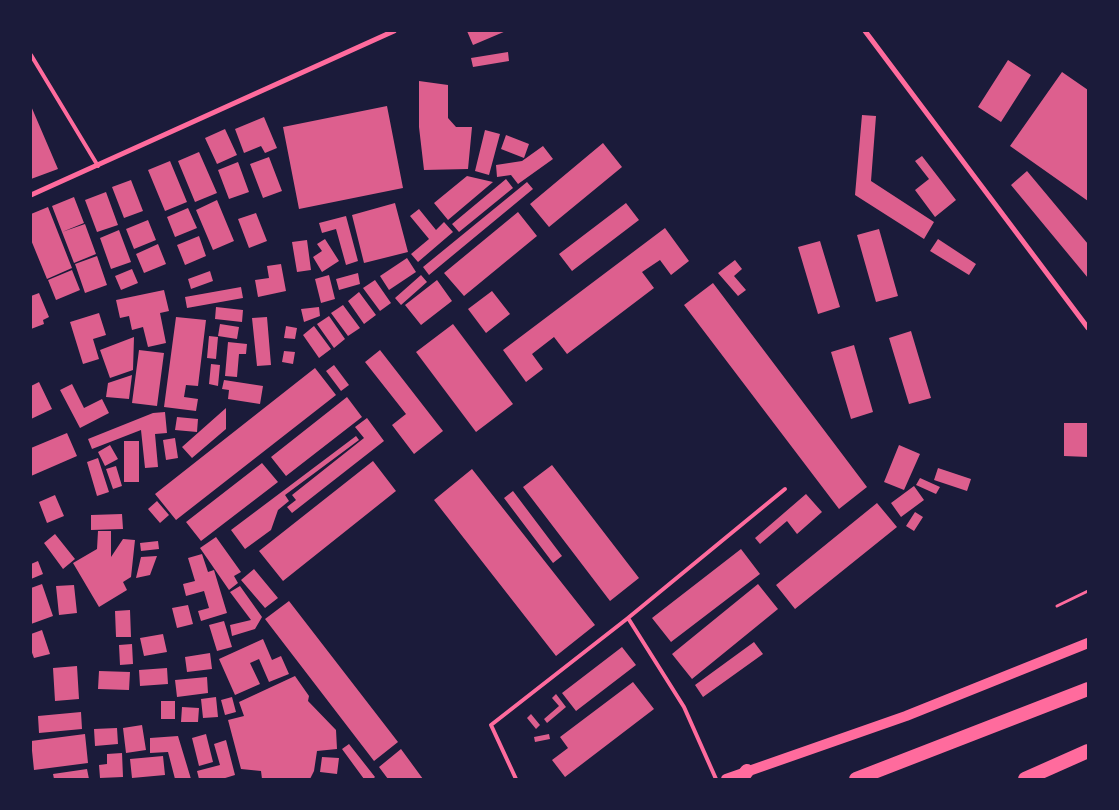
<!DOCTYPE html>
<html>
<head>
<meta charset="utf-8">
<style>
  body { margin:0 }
  #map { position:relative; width:1119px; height:810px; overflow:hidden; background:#1b1b3a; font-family:Poppins,sans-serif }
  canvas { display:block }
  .frame { position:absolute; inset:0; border:32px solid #1b1b3a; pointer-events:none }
</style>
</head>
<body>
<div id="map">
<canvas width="1119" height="810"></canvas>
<div class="frame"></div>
</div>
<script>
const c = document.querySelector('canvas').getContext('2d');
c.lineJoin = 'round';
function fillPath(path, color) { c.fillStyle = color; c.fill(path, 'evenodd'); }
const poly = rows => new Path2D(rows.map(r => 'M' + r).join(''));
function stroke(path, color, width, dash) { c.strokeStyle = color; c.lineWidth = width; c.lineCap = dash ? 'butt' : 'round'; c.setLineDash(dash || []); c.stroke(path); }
fillPath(poly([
  [467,31,506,31,473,45],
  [508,52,509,61,473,67,471,58],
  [1008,60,1031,75,1001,122,978,107],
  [1062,72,1088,90,1088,201,1010,146],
  [419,81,448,85,448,118,456,127,472,127,468,169,424,170,419,127],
  [31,106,58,169,31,179],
  [387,106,403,188,299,209,283,127],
  [862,115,876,116,871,181,934,222,924,239,855,195],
  [264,117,277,148,265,153,261,146,244,153,235,129],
  [225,129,237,155,217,164,205,138],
  [485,130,500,134,489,175,475,171],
  [506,135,529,144,524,158,501,149],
  [603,143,622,167,549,227,530,204],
  [543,146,553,159,518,184,511,175,497,177,496,165,522,161],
  [199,152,217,193,195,202,178,161],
  [922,156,956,200,935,217,915,190,929,179,915,161],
  [269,157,282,191,263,198,250,164],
  [170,161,187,202,165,211,148,170],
  [238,162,249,192,229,199,218,170],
  [1027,171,1088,244,1088,278,1011,185],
  [467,176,493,182,448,220,434,203],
  [506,179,513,188,459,232,452,224],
  [131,180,143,211,124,218,112,187],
  [527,182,533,189,429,275,423,267],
  [106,192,118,225,97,232,85,200],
  [74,197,84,223,62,232,52,206],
  [217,200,234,241,213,250,196,210],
  [395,203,408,252,364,263,352,215],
  [626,203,639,220,572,271,559,254],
  [48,207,72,268,47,279,31,240,31,214],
  [188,208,197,228,175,237,167,217],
  [419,209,436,230,444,222,453,232,418,262,411,254,429,239,410,216],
  [518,212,537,236,464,296,444,273],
  [256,213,267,241,249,248,238,219],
  [346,216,358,261,346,265,336,229,322,233,319,223],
  [148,220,156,240,134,249,126,229],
  [85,224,96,254,74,263,62,232],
  [665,228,689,261,671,275,660,260,642,272,654,288,567,354,554,337,532,354,543,369,526,382,503,350],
  [879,229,898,296,876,302,857,235],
  [119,230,131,262,111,269,100,238],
  [199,236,206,256,185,265,177,245],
  [325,239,339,261,322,272,313,257,322,251,317,244],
  [938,239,976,264,969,275,930,251],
  [307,240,311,270,297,272,292,242],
  [820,241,840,307,818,314,798,247],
  [158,244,166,264,144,273,136,254],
  [97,256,107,285,85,293,75,264],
  [407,258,416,272,389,290,380,276],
  [735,260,742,269,734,276,746,290,738,296,718,273],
  [281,264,286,291,258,297,255,280,269,278,267,266],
  [132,269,138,283,121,290,115,276],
  [72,270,80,290,56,300,48,280],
  [210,271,213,281,191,289,188,279],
  [358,273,360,284,339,290,336,279],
  [329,275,335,299,321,303,315,279],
  [421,275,427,282,401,305,395,298],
  [375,280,391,303,380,311,363,288],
  [437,280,452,301,421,325,405,305],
  [713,283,867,487,839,509,684,305],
  [241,287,243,298,187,308,185,297],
  [164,290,169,311,160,313,166,343,148,347,143,327,132,330,129,316,120,318,116,300],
  [492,291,510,314,486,333,468,309],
  [359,292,376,315,364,324,348,301],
  [39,293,49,317,43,320,44,324,31,329,31,296],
  [343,305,360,328,348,336,331,313],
  [216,307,243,310,242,322,215,319],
  [319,307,320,316,304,322,301,309],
  [99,313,106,335,93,339,99,359,83,364,70,322],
  [329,316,345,339,334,348,317,324],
  [176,317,206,320,198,386,186,385,184,397,198,399,196,411,164,407],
  [267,317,271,365,257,366,252,318],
  [220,324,239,327,237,339,218,336],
  [453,324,513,404,476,432,416,352],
  [286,326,297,328,295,339,284,338],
  [314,326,331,349,319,358,303,335],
  [911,331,931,398,909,404,889,338],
  [209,336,218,337,216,359,207,358],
  [134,337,133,370,110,378,100,350],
  [228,342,247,344,246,354,239,354,237,377,225,376],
  [854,345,873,412,851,419,831,352],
  [139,350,164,353,157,406,132,403],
  [380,350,443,431,414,454,392,425,406,414,365,362],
  [284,351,295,352,293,364,282,362],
  [211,364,220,365,218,386,209,384],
  [334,365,349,385,341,391,326,371],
  [315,368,336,395,176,520,155,494],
  [132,375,129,399,106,397,108,383],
  [224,380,263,386,260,404,228,399,229,390,222,389],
  [39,382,52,409,31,419,31,386],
  [72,384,84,408,102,399,109,413,80,428,60,390],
  [347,397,362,417,286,476,271,457],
  [226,408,226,429,192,458,182,447],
  [165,412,167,433,155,434,158,467,145,468,141,430,92,449,88,439,153,413],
  [177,417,198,419,197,432,175,430],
  [367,418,384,441,292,513,287,507,296,500,292,495,364,438,355,427],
  [1064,423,1088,423,1088,457,1064,456],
  [67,433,77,456,31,476,31,448],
  [356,436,359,440,285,495,289,501,278,510,271,530,245,549,231,530],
  [175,438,178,458,166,460,163,440],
  [124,441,139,441,139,482,124,482],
  [110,445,118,459,105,466,98,452],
  [899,445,920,454,904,490,884,482],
  [98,458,109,492,97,496,87,462],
  [373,461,396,491,283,581,259,551],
  [262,463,278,482,201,541,186,522],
  [552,465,639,578,610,601,523,487],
  [116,466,122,486,113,489,106,469],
  [938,468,971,479,967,491,934,480],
  [472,469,595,625,556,656,434,500],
  [920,478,940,487,936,494,916,485],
  [914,486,924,500,901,517,891,503],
  [513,491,562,556,553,563,504,498],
  [806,494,822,512,797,534,787,521,760,544,755,538],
  [55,495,64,516,47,523,39,502],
  [157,501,169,515,160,523,148,509],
  [877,503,897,527,795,609,776,585],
  [915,512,923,517,914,531,906,526],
  [122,514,123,529,91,530,91,515],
  [98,531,111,531,111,557,123,539,135,540,131,577,123,582,127,590,99,607,73,563,97,549],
  [55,534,75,559,63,569,44,543],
  [216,537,241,572,234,576,238,583,229,590,200,548],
  [158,541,159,549,141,551,140,543],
  [741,549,760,574,671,642,652,618],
  [202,554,208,572,214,570,227,613,201,621,198,611,209,608,204,591,186,596,183,584,195,581,188,558],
  [157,556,150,575,136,578,141,557],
  [38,561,43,574,31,579,31,564],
  [254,569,278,598,265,608,241,580],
  [42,584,53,616,31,624,31,588],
  [758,584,778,609,692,679,672,654],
  [74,585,77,613,59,615,56,586],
  [240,586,262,617,255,629,232,636,230,625,251,620,230,592],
  [289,601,398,742,374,761,265,619],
  [188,605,193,624,177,628,172,608],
  [130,610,131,637,116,637,115,611],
  [224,621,232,647,217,651,209,625],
  [42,630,50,654,34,658,31,650,31,634],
  [163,634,167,652,144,656,140,638],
  [263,639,272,660,281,656,289,674,269,682,259,659,250,663,260,684,235,695,219,659],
  [754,642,763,654,703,697,695,685],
  [132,644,133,664,120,665,119,645],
  [622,647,636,665,576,711,562,693],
  [210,653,212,669,187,672,185,657],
  [77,666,79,699,55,701,53,668],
  [167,668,168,684,140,686,139,670],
  [99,671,130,672,129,690,98,689],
  [295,676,309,696,308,701,336,730,337,749,317,751,314,771,310,779,262,779,261,771,241,769,228,720,244,716,239,702],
  [207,677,208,693,177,697,175,680],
  [633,682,654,709,565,777,552,760,568,748,560,737],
  [556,694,566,707,547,723,544,719,559,706,552,698],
  [216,697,218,717,203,718,201,699],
  [232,697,236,712,225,715,221,700],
  [161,701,175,701,175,719,161,719],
  [182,707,199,708,198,722,181,722],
  [81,712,82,729,39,733,38,716],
  [531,714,540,725,536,729,527,718],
  [142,725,146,750,126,753,123,728],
  [117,728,118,744,95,746,94,729],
  [85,734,88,763,34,770,31,741],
  [206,734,213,762,199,766,192,738],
  [549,734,550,739,535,742,534,737],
  [178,736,191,779,175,779,168,752,150,753,150,738],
  [226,740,235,775,222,779,199,779,197,771,220,765,214,744],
  [349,744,375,777,373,779,364,779,342,749],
  [401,749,423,779,388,779,379,767],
  [122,753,123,777,100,778,99,765,107,764,107,754],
  [163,756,165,775,132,778,130,759],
  [322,757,339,758,337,774,320,772],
  [87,769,89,779,54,779,53,774]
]), '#dd5f8e');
stroke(poly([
  [1057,606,1088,591]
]), '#ff6b9d', 3);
stroke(poly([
  [31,55,98,166],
  [516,779,491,725,628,618],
  [716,779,684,707,628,618,785,489]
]), '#ff6b9d', 4);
stroke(poly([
  [865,31,1088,328],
  [31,195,394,31]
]), '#ff6b9d', 5);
stroke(poly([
  [726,779,906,716,1088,643]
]), '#ff6b9d', 10);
stroke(poly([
  [741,779,747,771],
  [856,779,1088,689],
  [1025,779,1088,751]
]), '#ff6b9d', 14);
</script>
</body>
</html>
